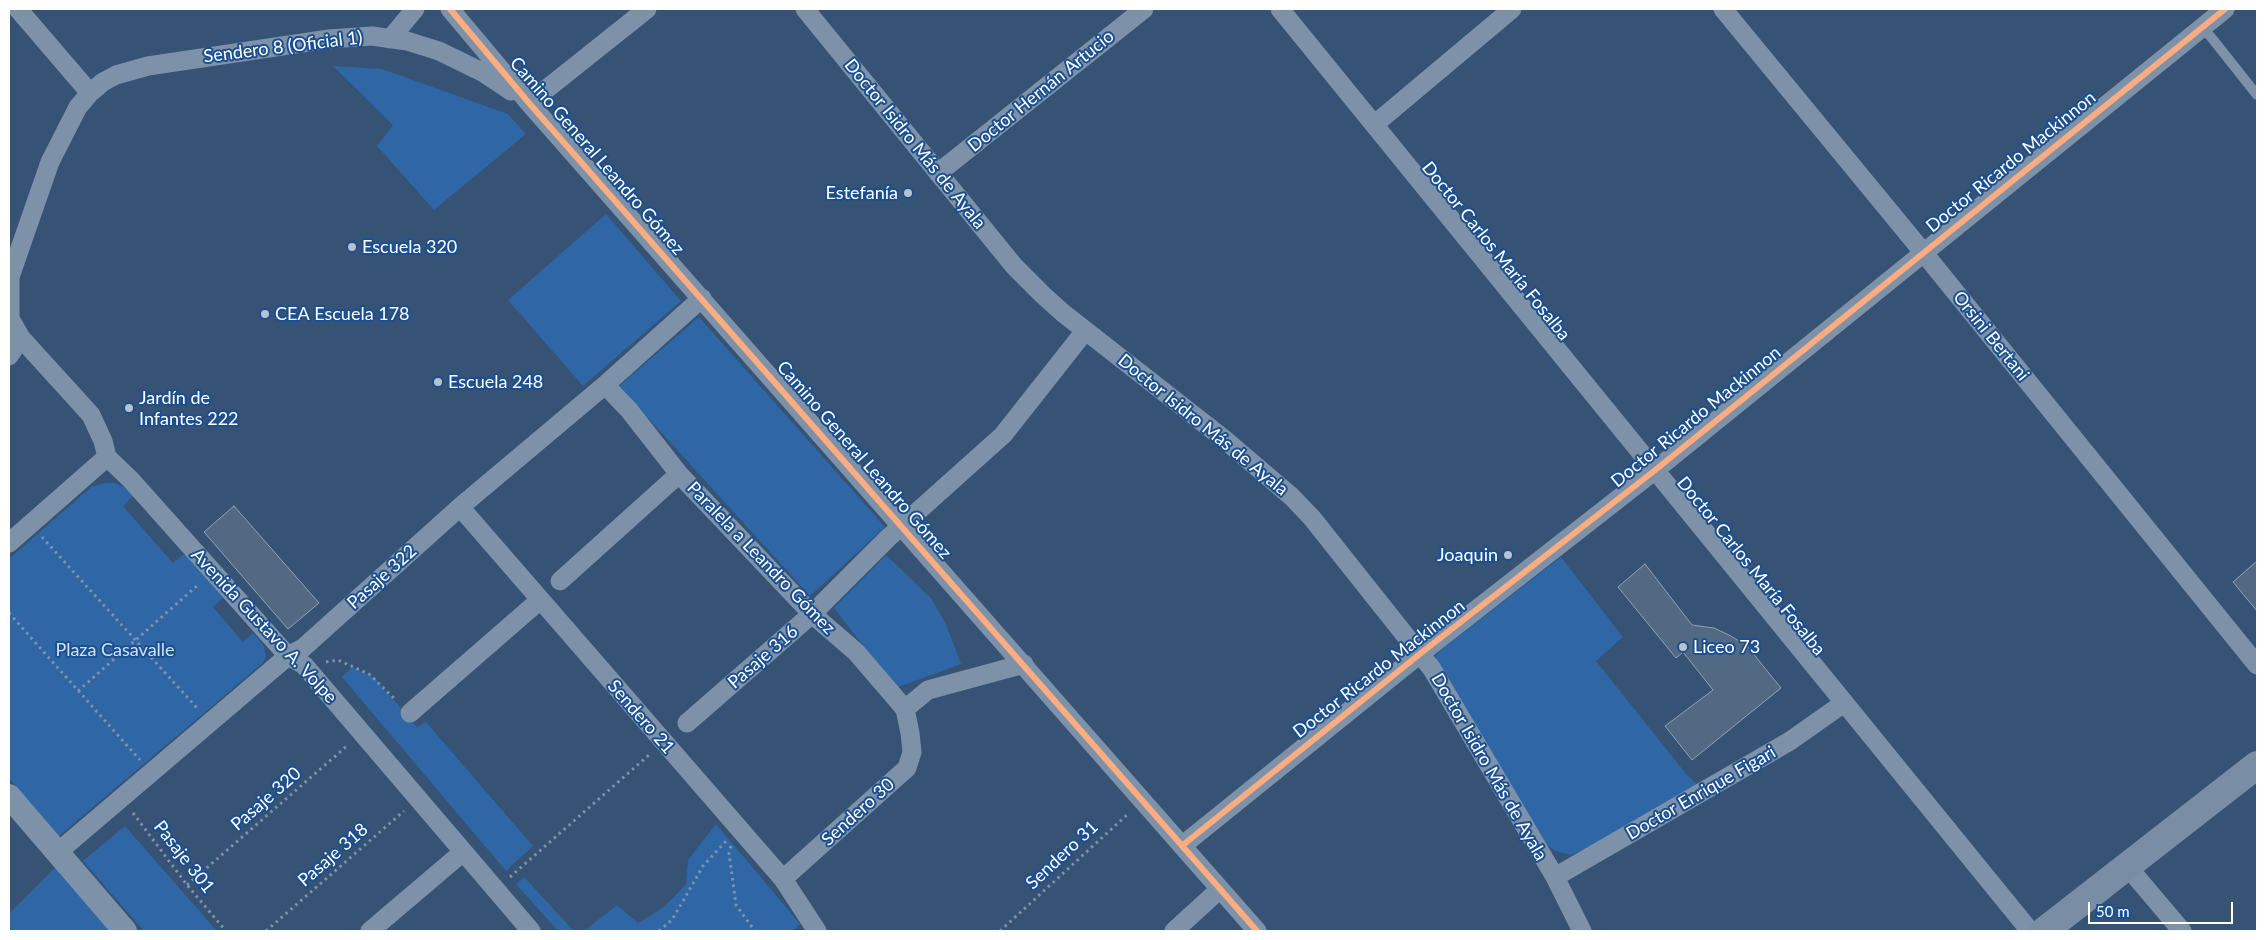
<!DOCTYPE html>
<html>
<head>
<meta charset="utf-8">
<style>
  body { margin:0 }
  #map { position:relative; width:2266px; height:940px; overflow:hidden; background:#365274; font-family:Lato,sans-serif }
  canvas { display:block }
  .frame { position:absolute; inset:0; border:10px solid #fff; pointer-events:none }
  .scale { position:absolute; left:2088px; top:902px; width:145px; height:22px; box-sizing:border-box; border:2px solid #fff; border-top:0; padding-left:6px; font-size:15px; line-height:18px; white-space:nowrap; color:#fff; -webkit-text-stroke:4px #1b4f8f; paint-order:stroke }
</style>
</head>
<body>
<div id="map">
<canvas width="2266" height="940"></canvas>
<div class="frame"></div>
<div class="scale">50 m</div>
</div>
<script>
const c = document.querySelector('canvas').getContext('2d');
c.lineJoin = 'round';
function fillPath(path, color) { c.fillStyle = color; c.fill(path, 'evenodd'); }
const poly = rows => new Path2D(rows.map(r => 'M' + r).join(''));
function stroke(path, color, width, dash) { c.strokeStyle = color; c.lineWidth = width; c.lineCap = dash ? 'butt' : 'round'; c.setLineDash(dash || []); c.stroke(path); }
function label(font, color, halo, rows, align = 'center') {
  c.font = font + ' Lato,sans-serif'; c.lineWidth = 4; c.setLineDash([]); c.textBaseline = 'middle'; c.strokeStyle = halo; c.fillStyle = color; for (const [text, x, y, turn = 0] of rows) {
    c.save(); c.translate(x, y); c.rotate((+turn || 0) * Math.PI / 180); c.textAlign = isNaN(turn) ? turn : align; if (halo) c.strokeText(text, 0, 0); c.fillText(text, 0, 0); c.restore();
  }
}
fillPath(poly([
  [333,66,382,69,508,114,526,134,434,210,377,146,393,125],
  [606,214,681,301,583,386,508,300],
  [699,317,885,527,810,596,619,386],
  [104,483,115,483,124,487,134,495,123,506,173,563,185,553,223,598,213,607,243,642,253,633,264,646,266,657,263,663,59,836,9,778,9,559,91,487],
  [886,555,931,598,946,624,961,664,896,688,834,608],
  [1561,557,1623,637,1596,661,1687,775,1698,785,1586,849,1570,855,1555,851,1544,843,1436,661,1436,655,1446,646],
  [352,667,374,677,417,727,426,722,533,846,506,871,342,677],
  [716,824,800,924,793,931,584,931,617,905,638,923,664,907,686,884,688,860],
  [125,826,217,931,144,931,83,861],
  [56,867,112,931,9,931,9,914],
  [524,877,574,931,558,931,516,884]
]), '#2f66a5');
const building = poly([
  [234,506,319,603,288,629,204,532,234,506],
  [2257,561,2257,611,2233,582,2257,561],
  [1645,564,1692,625,1714,628,1729,635,1747,646,1781,688,1692,760,1665,726,1713,690,1683,652,1676,658,1618,587,1645,564]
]);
fillPath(building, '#526984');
stroke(building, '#92a2b6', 1);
stroke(poly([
  [42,537,197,708],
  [9,613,140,760],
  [326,662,338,660,369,674,396,700],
  [78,691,199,584],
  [133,813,187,885,226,931],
  [731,846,729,853,736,905,755,931],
  [510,877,650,754],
  [187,885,348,745],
  [266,931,404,811],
  [659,931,672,920,703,866,727,840],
  [1000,931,1129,813]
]), '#7d92a8', 3, [2.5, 4]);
stroke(poly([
  [2203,27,2257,95]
]), '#7d92a8', 10);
stroke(poly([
  [18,9,90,93],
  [450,9,529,103,1257,931],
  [805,9,1014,266,1043,295,1063,313,1224,439,1292,497,1312,518,1432,669,1555,877,1582,931],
  [1280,9,2030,931],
  [1723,9,1923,252,2257,665],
  [390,39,415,9],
  [529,103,647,9],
  [1375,124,1512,9],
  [938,173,1144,9],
  [9,317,21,338,91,415,103,441,107,457,131,480,288,656,304,665,531,931],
  [10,318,10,277,50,162,78,107,90,93,103,82,116,75,148,66,329,39,372,36,407,41,439,51,484,73,511,91],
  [9,356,21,338],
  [605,385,629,410,679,474,812,614,856,652,905,709,910,733,912,752,907,768,783,879],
  [460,507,783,879,817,931],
  [9,543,107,457],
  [560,581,679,474],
  [905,709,928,690,1024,664],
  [410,713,540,600],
  [687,723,812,614,888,538,1003,435,1085,331],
  [1183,845,1421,653,1654,471,2225,9],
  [58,852,288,656,303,648,460,507,605,385,702,298],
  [2127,866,2182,931],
  [1555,877,1790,741,1844,703],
  [370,931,463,852],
  [1174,931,1220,889]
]), '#7d92a8', 19);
stroke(poly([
  [9,796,125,931]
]), '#7d92a8', 24);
stroke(poly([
  [2044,931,2257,765]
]), '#798da4', 28);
stroke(poly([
  [450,9,529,103,1257,931],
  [1183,845,1421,653,1654,471,2225,9]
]), '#ffac80', 6);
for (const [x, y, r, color] of [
  [908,193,5,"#b9c2ce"],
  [352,247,5,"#b9c2ce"],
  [265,314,5,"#b9c2ce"],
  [438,382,5,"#b9c2ce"],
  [129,408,5,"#b9c2ce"],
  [1508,555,5,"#b9c2ce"],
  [1683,647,5,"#b9c2ce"]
]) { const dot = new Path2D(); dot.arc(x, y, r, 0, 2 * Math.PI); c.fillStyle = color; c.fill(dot); stroke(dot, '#1b4f8f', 2); }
label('18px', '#fff', '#1b4f8f', [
  ["Sendero 8 (Oficial 1)",283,47,-7],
  ["Doctor Hernán Artucio",1041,91,-39],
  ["Doctor Isidro Más de Ayala",915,144,51],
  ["Camino General Leandro Gómez",597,156,49],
  ["Doctor Ricardo Mackinnon",2011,162,-39],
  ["Doctor Carlos María Fosalba",1496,251,51],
  ["Orsini Bertani",1991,336,51],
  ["Doctor Ricardo Mackinnon",1696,417,-39],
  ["Doctor Isidro Más de Ayala",1203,425,39],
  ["Camino General Leandro Gómez",864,460,49],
  ["Paralela a Leandro Gómez",761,558,46],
  ["Doctor Carlos María Fosalba",1751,566,51],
  ["Pasaje 322",382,577,-42],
  ["Avenida Gustavo A. Volpe",264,626,47],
  ["Pasaje 316",763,657,-41],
  ["Doctor Ricardo Mackinnon",1379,669,-38],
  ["Sendero 21",641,717,49],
  ["Doctor Isidro Más de Ayala",1489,767,60],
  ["Doctor Enrique Figari",1701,793,-30],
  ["Pasaje 320",266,799,-41],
  ["Sendero 30",858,812,-42],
  ["Pasaje 318",333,855,-41],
  ["Sendero 31",1062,855,-43],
  ["Pasaje 301",184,857,52]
]);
label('18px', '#fff', '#1b4f8f', [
  ["Estefanía",898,193,"right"],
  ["Escuela 320",362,247],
  ["CEA Escuela 178",275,314],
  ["Escuela 248",448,382],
  ["Jardín de",139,398],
  ["Infantes 222",139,419],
  ["Joaquin",1498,555,"right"],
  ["Liceo 73",1693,647]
], 'left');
label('18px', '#cfe3fa', '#1b4f8f', [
  ["Plaza Casavalle",115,650]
]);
</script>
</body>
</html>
